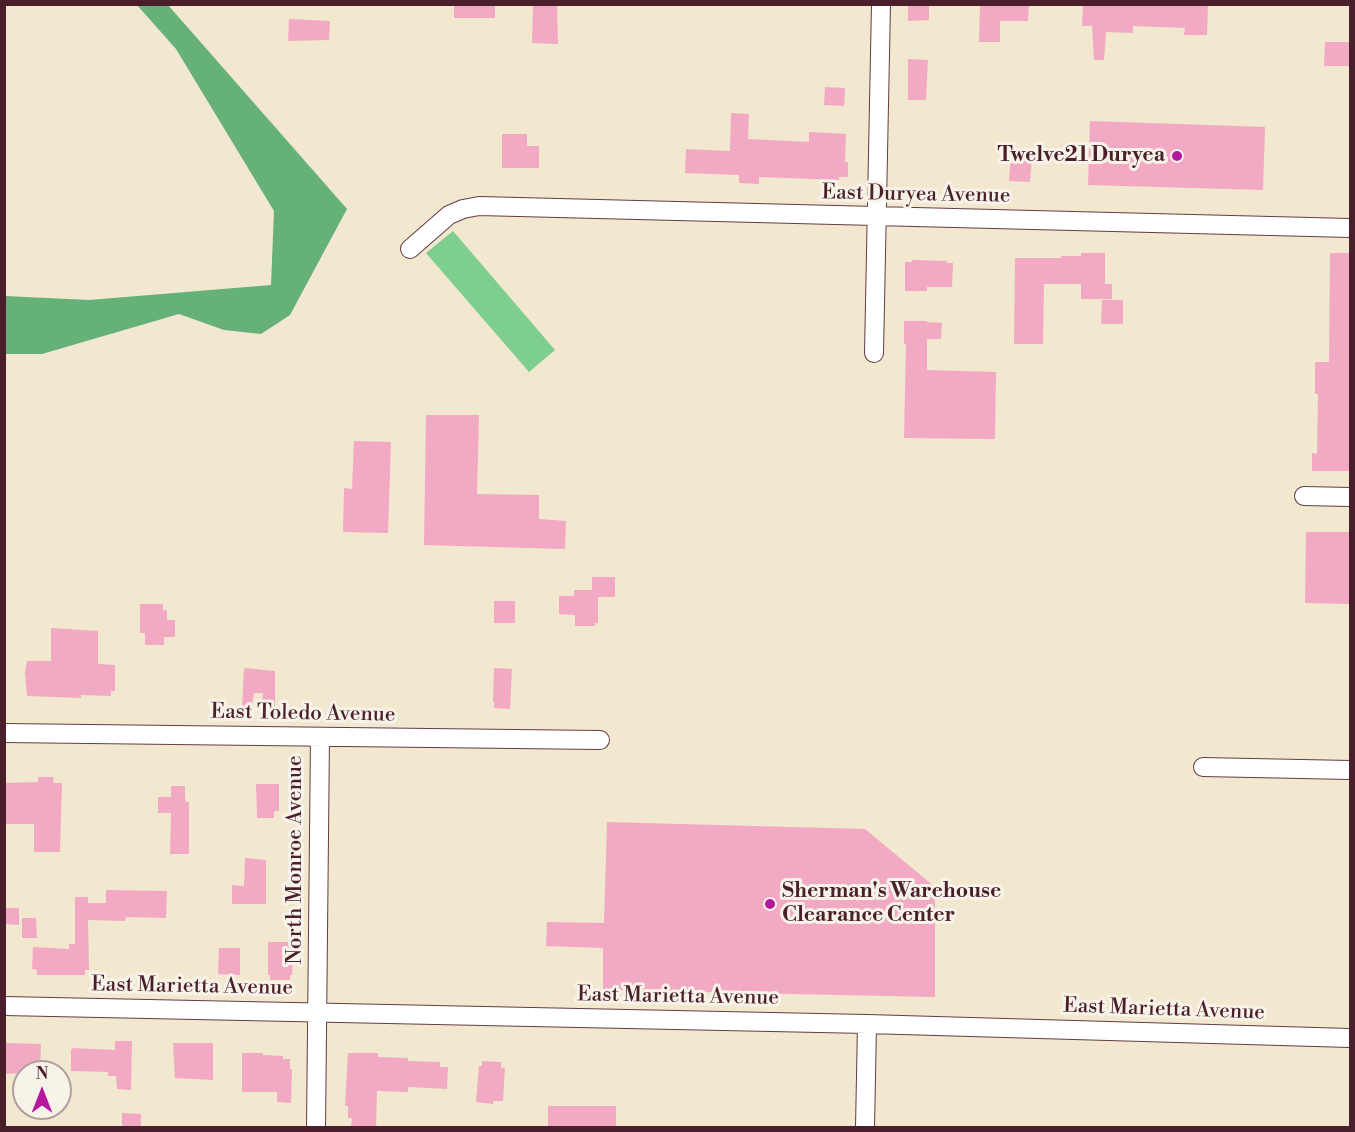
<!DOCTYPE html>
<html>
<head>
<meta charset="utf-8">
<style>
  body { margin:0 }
  #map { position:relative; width:1355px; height:1132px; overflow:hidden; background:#f2e7cf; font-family:"Libre Bodoni",serif }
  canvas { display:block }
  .frame { position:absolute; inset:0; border:6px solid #4a1f2b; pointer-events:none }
  .north { position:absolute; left:12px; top:1060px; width:60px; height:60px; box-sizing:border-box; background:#f7f3e8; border:2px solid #b29e9c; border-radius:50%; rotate:0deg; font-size:16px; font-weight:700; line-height:24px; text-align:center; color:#4a1f2b }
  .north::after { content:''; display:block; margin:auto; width:21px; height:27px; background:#b5179e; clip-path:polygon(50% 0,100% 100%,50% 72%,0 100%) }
</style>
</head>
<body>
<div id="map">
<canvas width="1355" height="1132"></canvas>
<div class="frame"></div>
<div class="north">N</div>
</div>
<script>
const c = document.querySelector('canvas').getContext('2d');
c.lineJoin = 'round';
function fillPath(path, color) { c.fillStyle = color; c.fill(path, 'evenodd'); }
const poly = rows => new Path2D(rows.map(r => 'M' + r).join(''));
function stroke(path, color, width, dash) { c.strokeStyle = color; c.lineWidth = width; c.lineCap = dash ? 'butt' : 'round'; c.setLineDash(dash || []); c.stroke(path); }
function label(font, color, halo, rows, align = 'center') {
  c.font = font + ' "Libre Bodoni",serif'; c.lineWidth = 6; c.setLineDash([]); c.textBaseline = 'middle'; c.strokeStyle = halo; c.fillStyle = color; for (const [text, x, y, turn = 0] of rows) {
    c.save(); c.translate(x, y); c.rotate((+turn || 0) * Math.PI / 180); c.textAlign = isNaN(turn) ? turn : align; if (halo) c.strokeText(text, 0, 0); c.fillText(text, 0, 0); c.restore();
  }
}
fillPath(poly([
  [453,231,555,350,529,372,426,253]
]), '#7dce8f');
fillPath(poly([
  [137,5,168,5,347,209,290,315,261,334,224,330,179,314,42,354,5,354,5,296,89,300,271,285,274,211,176,49]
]), '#66b17a');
fillPath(poly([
  [454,4,495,4,495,18,454,18],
  [533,4,557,4,558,44,532,43],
  [908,4,929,4,929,20,908,21],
  [980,4,1029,4,1028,21,1000,21,1000,42,979,42],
  [1083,4,1208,4,1207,35,1184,35,1185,28,1133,26,1133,33,1106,32,1104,60,1094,60,1092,26,1082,26],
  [289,19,330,21,329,40,288,41],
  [1325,42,1350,42,1350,66,1324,66],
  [908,59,928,60,926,100,908,100],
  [825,87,845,88,844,106,824,105],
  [731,113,749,114,748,139,809,142,809,132,846,134,845,162,848,162,848,177,839,177,839,180,759,177,759,184,739,183,739,175,685,173,686,149,730,151],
  [1090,121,1265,127,1263,190,1088,185],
  [502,134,527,134,527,146,539,146,539,168,502,168],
  [1011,151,1025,152,1025,158,1032,158,1030,182,1009,181],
  [1081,253,1105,253,1105,284,1112,284,1112,299,1081,299,1081,284,1044,284,1043,344,1014,344,1015,258,1061,258,1061,256,1081,256],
  [1330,253,1350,253,1350,471,1312,471,1312,453,1317,454,1318,394,1315,394,1315,362,1329,362],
  [912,260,947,261,947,263,953,263,952,287,927,287,927,291,905,291,905,262,912,262],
  [1102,300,1123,300,1123,324,1101,324],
  [904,321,927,321,927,322,942,323,941,339,927,339,927,370,996,372,995,439,904,438,906,344,904,344],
  [426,415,479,415,477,494,539,495,539,519,566,521,565,549,424,545],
  [354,441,391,442,388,533,343,532,344,488,352,489],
  [1306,532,1350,532,1350,604,1305,603],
  [592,577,615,577,615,597,598,597,598,623,595,623,595,626,575,626,575,615,559,614,559,596,574,596,574,590,592,590],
  [494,601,515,601,515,623,494,623],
  [140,604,163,604,163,610,167,610,167,620,175,620,175,637,164,637,164,645,145,645,145,633,140,633],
  [51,628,98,631,98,664,115,665,115,691,111,691,111,696,81,695,81,698,27,696,25,673,27,661,51,661],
  [244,668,275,671,275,715,261,714,263,693,254,693,251,710,242,709],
  [494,668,512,669,510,709,494,708,494,702,493,702],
  [38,777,54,777,53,783,62,783,60,852,34,852,34,824,4,824,4,783,38,782],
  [256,784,279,784,279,811,274,811,274,818,257,818],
  [171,786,185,786,185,798,186,802,189,802,189,854,170,854,171,813,158,813,158,797,171,797],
  [607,822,865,829,935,887,935,997,603,990,603,948,546,946,547,922,604,923],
  [245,858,266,860,266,904,232,904,232,885,244,886],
  [106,890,167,891,166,918,126,917,125,921,88,920,89,970,85,970,85,975,37,975,37,970,32,969,33,947,69,949,69,944,75,944,75,897,88,897,88,903,106,903],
  [4,908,19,908,19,925,4,924],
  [22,918,36,918,37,938,22,938],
  [268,942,293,942,292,975,290,975,290,980,270,980,270,975,268,975],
  [219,948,240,948,240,975,218,974],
  [115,1041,132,1041,131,1090,117,1089,116,1076,108,1076,108,1072,71,1071,71,1050,73,1048,115,1050],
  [4,1043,41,1044,40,1072,4,1074],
  [173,1043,213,1043,213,1080,175,1078],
  [242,1053,263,1053,263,1055,283,1056,283,1059,290,1059,290,1069,292,1069,291,1103,277,1102,277,1092,242,1092],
  [348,1053,378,1053,378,1057,408,1058,408,1061,440,1062,440,1067,448,1067,447,1089,408,1087,408,1092,377,1091,376,1128,351,1128,352,1118,348,1118,348,1106,345,1106],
  [482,1061,501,1062,501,1068,505,1068,503,1101,493,1101,493,1104,476,1102,479,1066,482,1066],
  [548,1106,616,1106,616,1128,548,1128],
  [122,1113,141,1114,141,1128,122,1128]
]), '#f2a9c3');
const minor = poly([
  [410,249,449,215,463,209,479,206,1350,228],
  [874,353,881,4],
  [1304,496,1350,497],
  [4,733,600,740],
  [1203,767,1350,770],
  [4,1006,867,1024,1350,1038],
  [316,1128,320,737],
  [865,1128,867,1024]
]);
stroke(minor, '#633d44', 20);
stroke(minor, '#fff', 18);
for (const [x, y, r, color] of [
  [1177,156,6,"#b5179e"],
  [770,904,6,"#b5179e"]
]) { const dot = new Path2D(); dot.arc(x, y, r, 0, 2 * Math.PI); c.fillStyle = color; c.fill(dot); stroke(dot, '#f7f3e8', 2); }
label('bold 21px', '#4a1f2b', '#f7f3e8', [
  ["Twelve21 Duryea",1165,156],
  ["Sherman's Warehouse",782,892,"left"],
  ["Clearance Center",782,916,"left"]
], 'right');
label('21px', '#4a1f2b', '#f7f3e8', [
  ["East Duryea Avenue",916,195,1],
  ["East Toledo Avenue",303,714,1],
  ["North Monroe Avenue",296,860,-90],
  ["East Marietta Avenue",192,987,1],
  ["East Marietta Avenue",678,997,1],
  ["East Marietta Avenue",1164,1010,2]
]);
</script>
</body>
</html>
